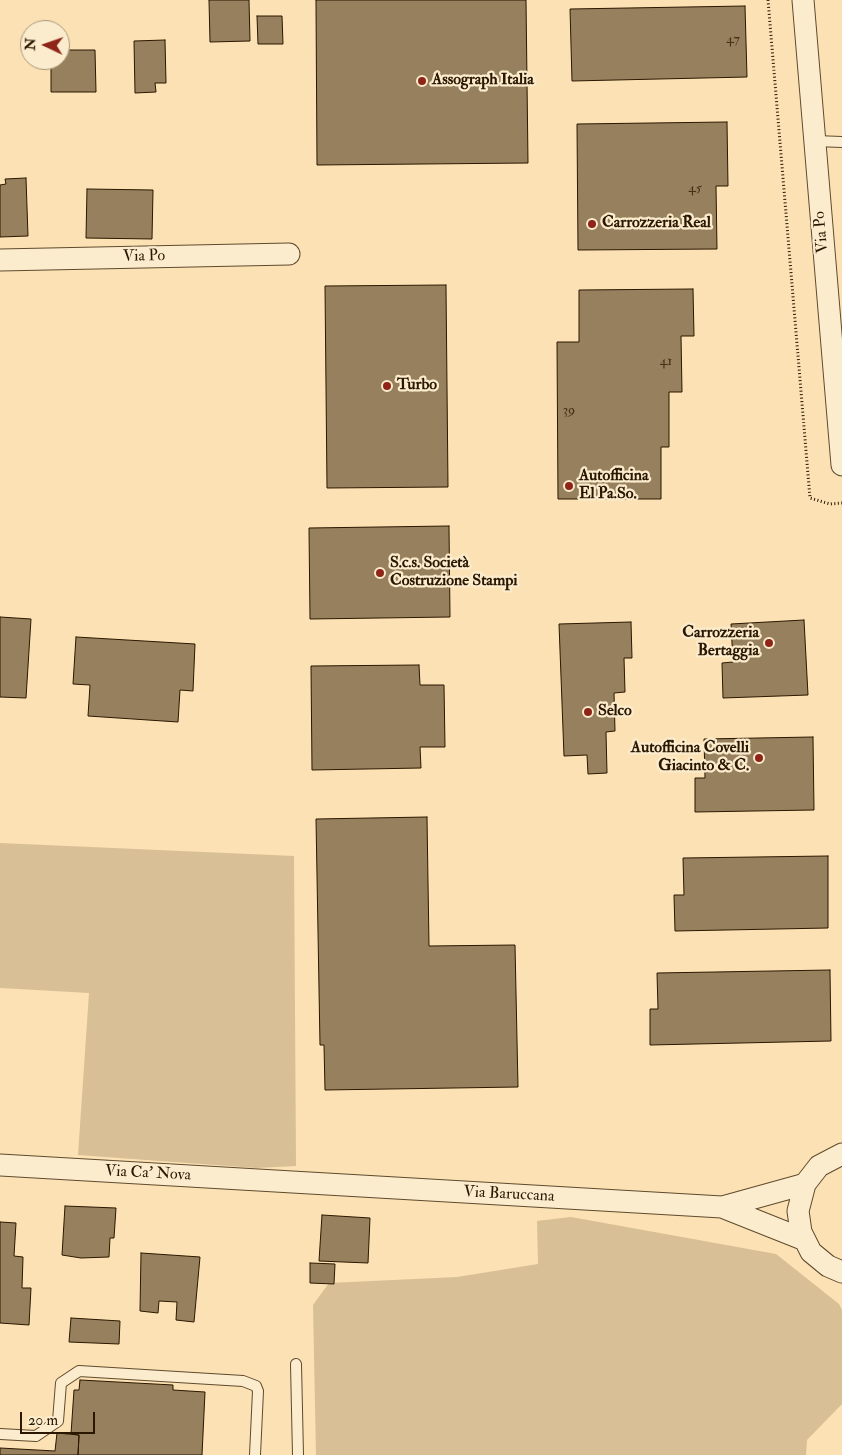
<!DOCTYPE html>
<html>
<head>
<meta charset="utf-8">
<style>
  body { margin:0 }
  #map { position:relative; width:842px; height:1455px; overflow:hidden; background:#fbe1b3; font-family:"IM FELL Double Pica",serif }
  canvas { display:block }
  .north { position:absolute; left:20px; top:20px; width:50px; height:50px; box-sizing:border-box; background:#fcecce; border:1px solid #a8977c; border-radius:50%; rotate:273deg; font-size:14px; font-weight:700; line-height:20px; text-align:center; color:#2b1700 }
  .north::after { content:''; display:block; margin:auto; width:18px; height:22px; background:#8f2418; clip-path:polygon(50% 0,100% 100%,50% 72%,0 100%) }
  .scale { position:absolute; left:20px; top:1412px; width:75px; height:22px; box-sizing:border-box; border:2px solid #2b1700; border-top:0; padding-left:6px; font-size:15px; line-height:18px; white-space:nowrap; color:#2b1700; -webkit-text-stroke:4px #fcecce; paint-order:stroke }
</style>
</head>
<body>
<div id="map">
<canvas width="842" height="1455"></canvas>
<div class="north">N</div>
<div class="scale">20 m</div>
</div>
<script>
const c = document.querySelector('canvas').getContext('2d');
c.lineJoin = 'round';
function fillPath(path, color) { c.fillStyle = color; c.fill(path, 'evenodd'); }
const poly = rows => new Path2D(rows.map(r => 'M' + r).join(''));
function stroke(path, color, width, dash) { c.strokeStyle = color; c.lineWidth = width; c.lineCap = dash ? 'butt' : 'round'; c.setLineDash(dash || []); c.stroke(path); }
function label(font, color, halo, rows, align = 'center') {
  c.font = font + ' "IM FELL Double Pica",serif'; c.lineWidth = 4.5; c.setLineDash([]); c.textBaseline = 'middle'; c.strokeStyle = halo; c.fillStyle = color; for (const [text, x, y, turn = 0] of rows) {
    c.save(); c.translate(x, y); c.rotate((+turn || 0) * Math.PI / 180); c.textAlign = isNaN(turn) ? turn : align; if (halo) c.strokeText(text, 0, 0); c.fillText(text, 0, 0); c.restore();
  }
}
fillPath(poly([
  [0,843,294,856,296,1166,256,1168,78,1155,89,993,0,988],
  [571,1217,776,1254,839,1304,842,1310,842,1404,807,1440,806,1455,316,1455,313,1305,329,1283,457,1277,538,1264,537,1221]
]), '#d8bf95');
const building = poly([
  [209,0,249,0,250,41,210,42,209,0],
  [316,0,526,0,528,163,317,165,316,0],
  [745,6,747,77,572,81,570,9,745,6],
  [257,16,282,16,283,44,258,44,257,16],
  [165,40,166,83,155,83,156,92,135,93,134,41,165,40],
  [60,50,95,50,96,92,51,92,51,60,60,60,60,50],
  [727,122,728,186,716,186,717,249,578,250,577,124,727,122],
  [26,178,28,236,0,237,0,185,6,184,5,179,26,178],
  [87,189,153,190,152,239,86,238,87,189],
  [446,285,448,487,327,488,325,286,446,285],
  [693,289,694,336,681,336,682,392,669,392,669,447,661,447,661,499,558,499,557,342,579,342,579,290,693,289],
  [449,526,450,617,310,619,309,528,449,526],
  [0,617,31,619,26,698,0,697,0,617],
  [804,620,808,695,723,698,722,663,733,662,731,624,804,620],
  [631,622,632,658,624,658,625,692,614,693,615,731,606,732,607,773,588,774,587,755,564,756,559,624,631,622],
  [76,637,195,644,193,691,180,690,178,722,88,716,90,685,73,684,76,637],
  [419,665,420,685,444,685,445,747,420,747,421,768,312,770,311,666,419,665],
  [813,737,814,810,695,812,695,778,705,778,704,739,813,737],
  [427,817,429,946,515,945,518,1087,325,1090,324,1045,320,1045,316,819,427,817],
  [828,856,828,928,675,931,674,895,684,895,683,858,828,856],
  [830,970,831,1041,650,1045,650,1009,658,1009,657,973,830,970],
  [65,1206,116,1208,114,1238,110,1238,109,1257,81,1258,62,1255,65,1206],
  [322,1215,370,1218,368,1263,319,1261,322,1215],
  [0,1222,16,1223,14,1256,23,1257,22,1288,31,1288,29,1325,0,1323,0,1222],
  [141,1253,200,1257,194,1322,176,1320,177,1302,159,1301,158,1313,140,1311,141,1253],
  [310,1263,335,1264,334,1284,310,1283,310,1263],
  [71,1318,120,1321,119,1344,69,1342,71,1318],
  [80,1380,173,1385,173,1390,205,1392,202,1455,78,1455,79,1435,71,1434,74,1390,79,1390,80,1380],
  [57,1433,79,1435,78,1455,0,1455,0,1448,55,1451,57,1433]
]);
fillPath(building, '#97805d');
stroke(building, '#2b1700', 1);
const lane = poly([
  [815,141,842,142],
  [296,1364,298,1455],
  [0,1434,36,1436,58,1421,61,1383,79,1371,243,1381,256,1386,258,1391,255,1455]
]);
const street = poly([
  [803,0,842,465],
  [0,260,289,254],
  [842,1154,819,1166,805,1184,798,1211,801,1232,811,1252,828,1266,842,1272],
  [0,1165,722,1207,805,1240],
  [722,1207,805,1184]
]);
stroke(lane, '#5f4a2d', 12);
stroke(street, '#5f4a2d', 23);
stroke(poly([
  [768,0,810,498,830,504,842,503]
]), '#2b1700', 3, [1, 2.5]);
stroke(lane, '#fcecce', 10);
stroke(street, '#fcecce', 21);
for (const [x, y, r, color] of [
  [422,81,5,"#8f2418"],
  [592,224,5,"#8f2418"],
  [387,386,5,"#8f2418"],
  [569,486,5,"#8f2418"],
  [380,573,5,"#8f2418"],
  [769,643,5,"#8f2418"],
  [588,712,5,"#8f2418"],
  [759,758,5,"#8f2418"]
]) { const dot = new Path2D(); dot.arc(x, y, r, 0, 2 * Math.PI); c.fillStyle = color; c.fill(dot); stroke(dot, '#fcecce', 2); }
label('14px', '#463117', null, [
  ["47",733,40],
  ["45",695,189],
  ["41",666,362],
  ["39",569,411]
]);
label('bold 16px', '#2b1700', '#fcecce', [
  ["Assograph Italia",432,81],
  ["Carrozzeria Real",602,224],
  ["Turbo",397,386],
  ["Autofficina",579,477],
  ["El Pa.So.",579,495],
  ["S.c.s. Società",390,564],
  ["Costruzione Stampi",390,582],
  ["Carrozzeria",759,634,"right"],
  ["Bertaggia",759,652,"right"],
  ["Selco",598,712],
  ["Autofficina Covelli",749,749,"right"],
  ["Giacinto & C.",749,767,"right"]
], 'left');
label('16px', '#2b1700', '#fcecce', [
  ["Via Po",822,232,-95],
  ["Via Po",144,257,-1],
  ["Via Ca' Nova",148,1174,3],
  ["Via Baruccana",509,1195,3]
]);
</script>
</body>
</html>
